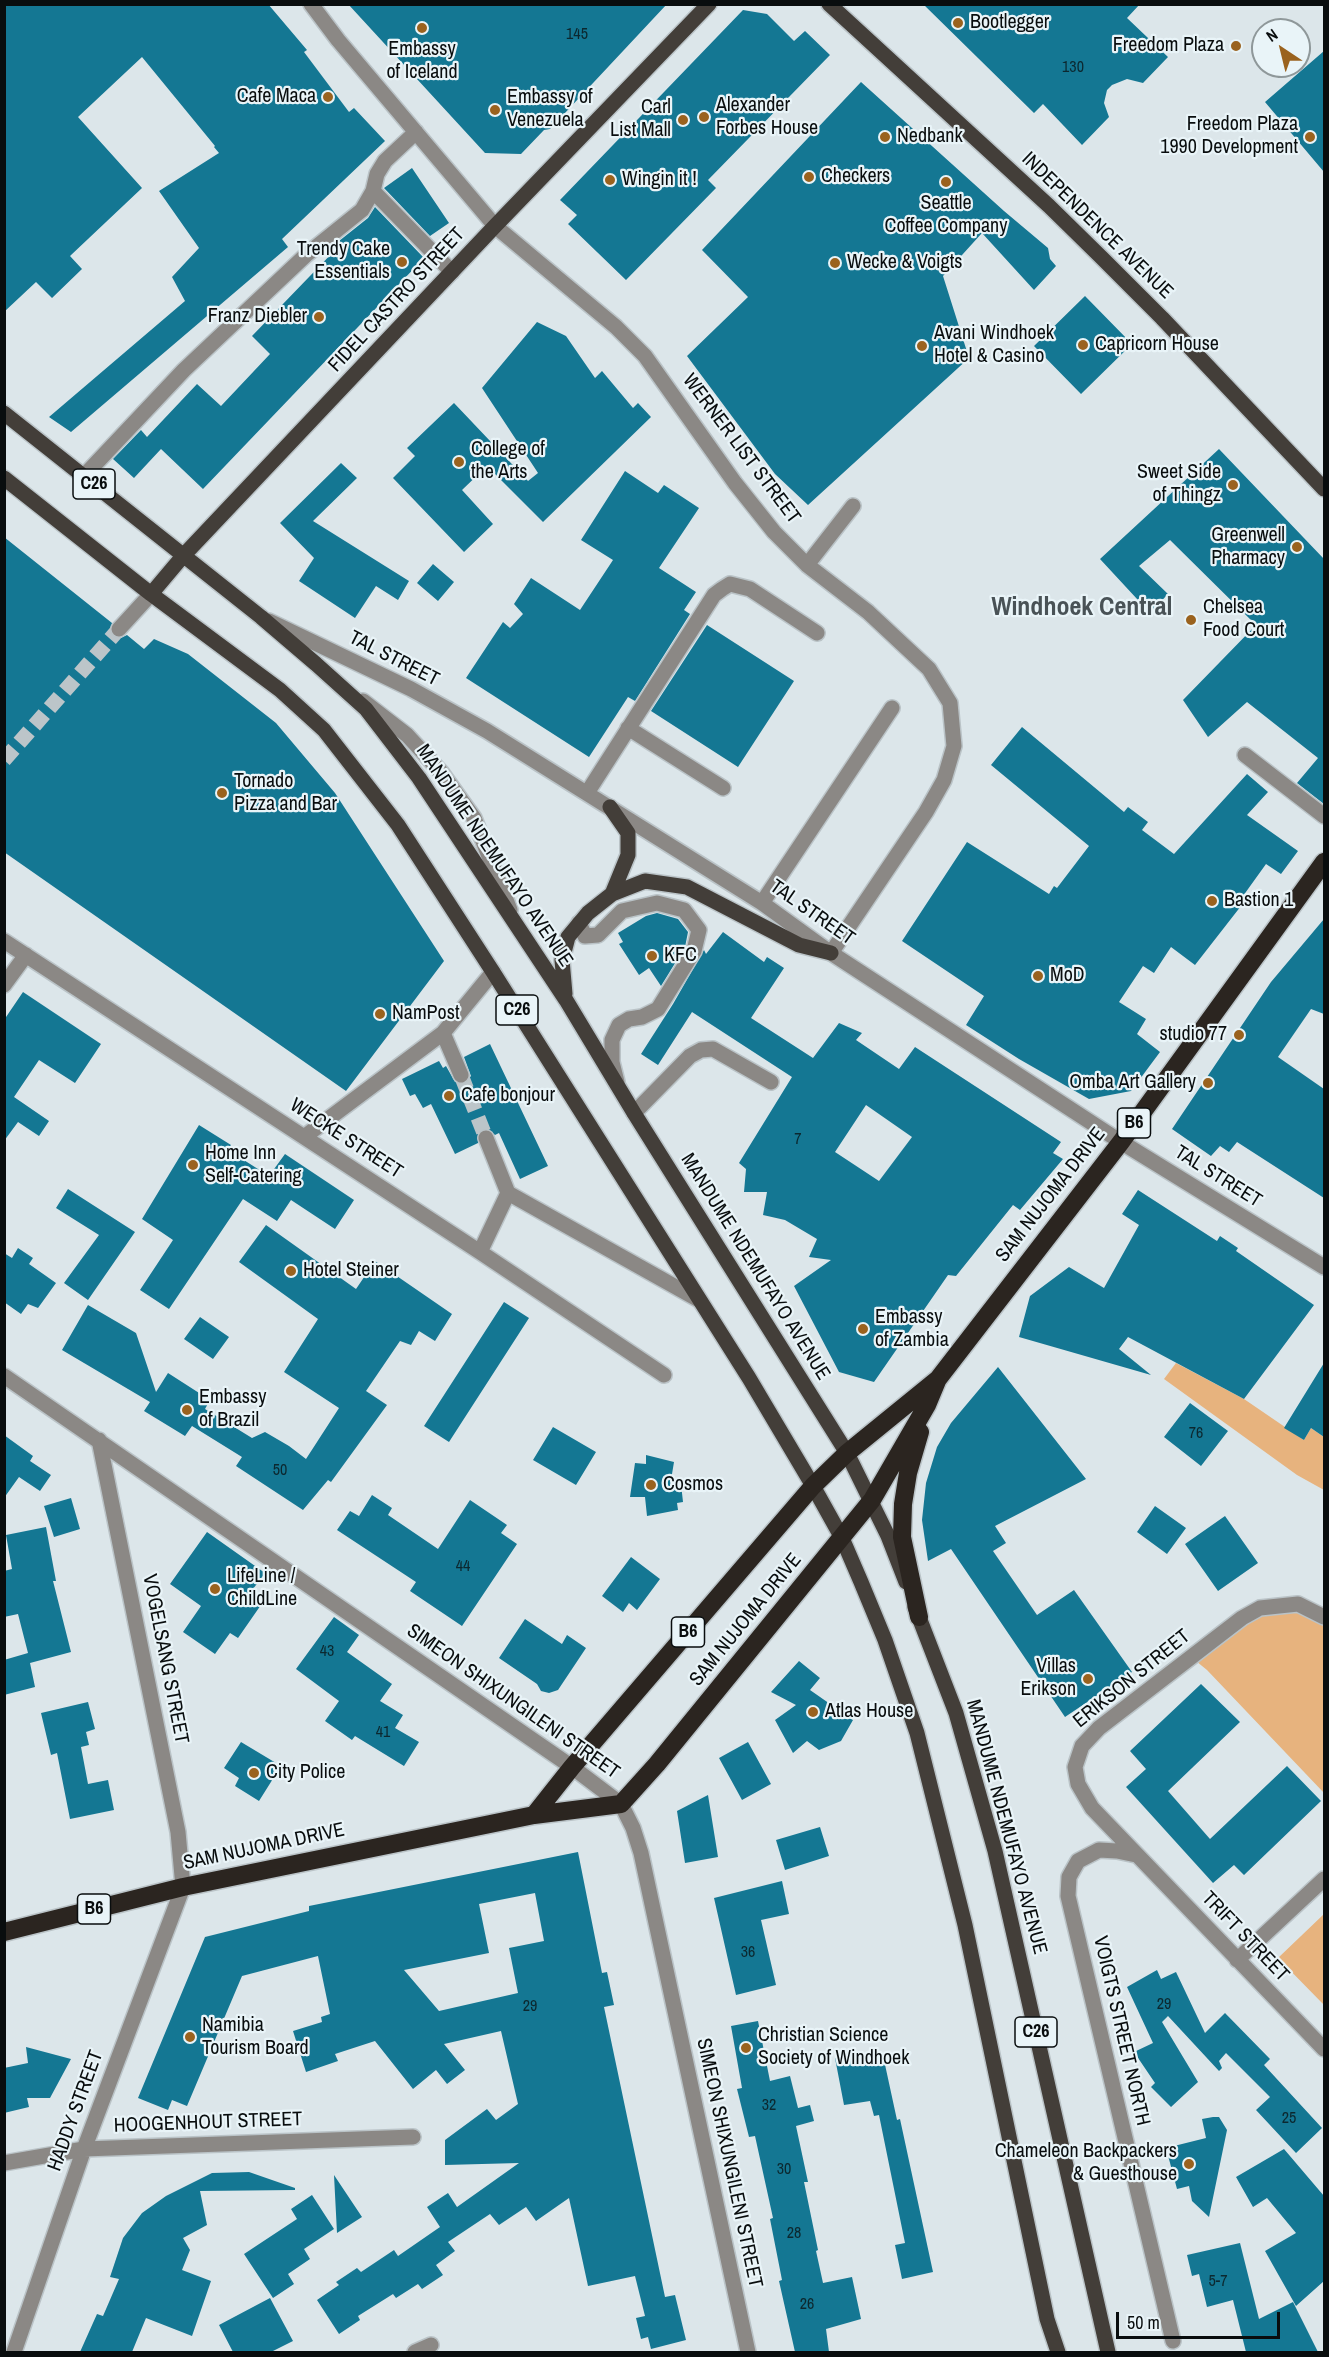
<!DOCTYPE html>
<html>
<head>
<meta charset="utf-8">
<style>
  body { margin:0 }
  #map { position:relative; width:1329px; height:2357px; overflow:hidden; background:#dce6ea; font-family:"Archivo Narrow",sans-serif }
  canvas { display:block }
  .frame { position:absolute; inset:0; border:6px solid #090d0e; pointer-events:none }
  .north { position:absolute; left:1251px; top:18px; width:60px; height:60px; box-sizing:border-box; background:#e9f4f8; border:2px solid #8f989a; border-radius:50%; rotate:325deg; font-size:16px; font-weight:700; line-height:24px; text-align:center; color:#090d0e }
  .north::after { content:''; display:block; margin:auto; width:21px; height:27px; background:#9a621e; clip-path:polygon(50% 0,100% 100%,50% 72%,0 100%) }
  .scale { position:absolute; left:1116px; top:2312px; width:164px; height:27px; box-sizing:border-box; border:3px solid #090d0e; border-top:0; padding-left:8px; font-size:18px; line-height:21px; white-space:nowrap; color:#090d0e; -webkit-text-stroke:4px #e9f4f8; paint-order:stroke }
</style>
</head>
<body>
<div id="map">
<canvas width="1329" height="2357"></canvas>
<div class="frame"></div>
<div class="north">N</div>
<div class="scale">50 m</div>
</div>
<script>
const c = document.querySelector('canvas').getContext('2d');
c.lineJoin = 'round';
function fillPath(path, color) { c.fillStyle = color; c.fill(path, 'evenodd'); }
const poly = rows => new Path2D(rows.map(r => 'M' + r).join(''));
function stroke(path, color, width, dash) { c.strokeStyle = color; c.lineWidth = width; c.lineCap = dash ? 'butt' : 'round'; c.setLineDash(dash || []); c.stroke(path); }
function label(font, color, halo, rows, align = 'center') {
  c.font = font + ' "Archivo Narrow",sans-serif'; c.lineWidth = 4.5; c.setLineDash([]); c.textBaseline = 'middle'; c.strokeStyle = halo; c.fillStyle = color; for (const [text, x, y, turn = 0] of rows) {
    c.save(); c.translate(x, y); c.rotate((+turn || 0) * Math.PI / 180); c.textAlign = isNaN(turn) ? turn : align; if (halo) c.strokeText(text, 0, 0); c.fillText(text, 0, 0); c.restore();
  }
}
fillPath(poly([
  [1176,1363,1244,1399,1304,1440,1311,1428,1324,1437,1324,1490,1297,1475,1164,1379],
  [1276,1605,1324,1617,1324,1793,1207,1670,1191,1657],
  [1324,1914,1324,2005,1278,1958]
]), '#e7b37e');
fillPath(poly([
  [4,4,268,4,307,50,304,52,349,112,354,108,385,141,282,239,288,247,71,432,49,417,185,301,172,277,199,248,159,191,219,153,214,147,215,146,142,57,78,117,142,188,70,256,82,269,52,298,36,282,4,312],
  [348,4,667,4,550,129,544,130,521,154,485,153],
  [923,4,1140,4,1127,18,1168,57,1143,83,1127,79,1112,85,1107,90,1104,103,1109,117,1082,145,1043,104,1034,113],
  [743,10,767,14,794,41,805,31,830,55,708,180,716,188,626,280,568,224,577,215,560,200],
  [1324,51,1324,172,1265,102],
  [861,82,1004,211,1048,248,1050,259,1056,266,1034,290,982,233,943,276,969,358,808,505,775,474,687,356,748,297,702,250],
  [412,168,449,223,430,236,384,188],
  [375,207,424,258,203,489,161,449,134,478,113,459,141,430,147,437,197,384,221,406,270,354,252,336,338,247,334,245,368,218],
  [1085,296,1132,344,1081,394,1034,346],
  [537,322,566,336,595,378,602,371,633,408,638,403,651,417,543,522,487,466,462,490,493,524,464,552,393,478,415,456,407,448,454,403,528,481,538,473,482,388],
  [1219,449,1324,559,1324,804,1297,783,1318,758,1247,702,1208,737,1183,700,1256,625,1170,540,1139,566,1168,594,1150,613,1100,559],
  [341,463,357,478,313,521,409,581,398,600,376,586,355,618,299,581,314,558,280,523],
  [625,471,658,493,664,485,699,508,659,568,696,592,684,610,690,614,635,701,628,697,589,757,466,678,503,622,510,628,523,614,514,604,531,578,580,610,613,560,581,540],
  [4,537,112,623,110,631,113,637,121,638,127,635,144,649,154,639,188,654,276,723,335,793,444,961,346,1091,4,852],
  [433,564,454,582,438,601,417,583],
  [707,625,794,681,738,767,651,711],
  [1022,727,1124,812,1128,807,1148,822,1142,830,1174,854,1247,774,1268,792,1247,815,1298,851,1281,874,1266,864,1238,903,1241,906,1195,965,1171,947,1154,973,1143,966,1119,1002,1146,1019,1137,1034,1160,1052,1131,1091,1089,1099,1019,1059,966,1025,984,996,902,941,967,842,1049,894,1054,886,1057,888,1089,846,991,765],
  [657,913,678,919,688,932,685,947,661,986,649,968,639,975,619,944,623,942,618,933,646,916],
  [1324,919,1324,1014,1311,1009,1278,1057,1324,1089,1324,1198,1237,1142,1229,1152,1220,1146,1211,1156,1172,1129,1271,982],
  [723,932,764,962,767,957,784,968,751,1018,813,1058,839,1023,862,1033,856,1040,899,1069,915,1047,1061,1142,1053,1153,1063,1159,1020,1210,1013,1205,956,1276,948,1275,874,1382,839,1372,794,1286,831,1260,809,1257,817,1239,785,1220,763,1215,767,1192,744,1192,746,1169,739,1163,792,1077,692,1012,658,1065,641,1054,673,1004,704,950,706,954],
  [866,1105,912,1137,879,1181,835,1152],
  [23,992,101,1044,75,1083,39,1060,14,1097,49,1121,39,1136,18,1122,4,1141,4,1020],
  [490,1044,548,1166,520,1179,499,1133,495,1135,488,1129,478,1132,478,1143,455,1154,431,1104,423,1108,415,1094,410,1096,402,1079,439,1061,443,1068,446,1066,455,1082,464,1084,471,1076,464,1057],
  [199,1125,231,1145,228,1150,269,1176,285,1154,354,1200,335,1229,291,1200,277,1221,243,1199,169,1309,140,1290,173,1240,142,1219],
  [68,1189,135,1232,88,1300,64,1283,99,1235,56,1208],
  [1138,1190,1217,1241,1220,1236,1238,1248,1236,1251,1314,1305,1244,1399,1128,1337,1119,1349,1151,1375,1019,1337,1030,1296,1069,1267,1104,1288,1139,1225,1122,1214],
  [266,1225,356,1289,375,1261,452,1314,435,1341,419,1331,411,1345,400,1341,366,1391,387,1405,331,1482,328,1480,303,1510,236,1466,242,1457,192,1426,185,1436,144,1411,150,1402,62,1350,88,1305,136,1333,156,1392,168,1373,210,1400,205,1409,252,1438,265,1432,289,1446,306,1459,339,1408,284,1372,318,1319,239,1262],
  [18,1248,33,1258,29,1264,56,1283,38,1308,28,1304,21,1314,4,1302,4,1253,12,1258],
  [504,1302,529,1318,449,1442,424,1426],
  [200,1317,229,1337,213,1359,184,1339],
  [1324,1363,1324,1437,1311,1428,1304,1440,1284,1428],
  [998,1367,1086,1479,995,1526,1006,1543,993,1551,1037,1615,1074,1590,1132,1672,1065,1717,951,1549,928,1561,922,1520,926,1483,937,1447,951,1423],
  [1190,1403,1228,1431,1201,1466,1164,1437],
  [553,1427,596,1452,576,1485,533,1460],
  [4,1435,33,1456,30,1461,51,1475,40,1491,19,1477,4,1498],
  [646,1455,674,1462,670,1486,681,1484,683,1502,677,1503,678,1510,647,1516,645,1497,630,1497,635,1463,646,1464],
  [372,1495,392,1508,388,1515,438,1549,470,1500,507,1525,501,1533,517,1544,462,1626,410,1591,416,1582,337,1530,350,1511,359,1516],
  [71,1498,80,1529,54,1537,44,1506],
  [1155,1506,1186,1528,1167,1554,1137,1532],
  [1225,1516,1258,1563,1218,1591,1185,1544],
  [46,1527,56,1581,53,1581,71,1652,30,1663,35,1687,4,1695,4,1660,28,1653,18,1614,4,1617,4,1571,12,1569,6,1535],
  [207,1532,265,1573,250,1593,263,1602,238,1638,230,1633,215,1654,183,1632,201,1606,170,1584],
  [631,1557,660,1579,637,1610,629,1603,623,1612,602,1596],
  [334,1617,359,1635,347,1652,392,1684,380,1701,403,1715,395,1728,419,1742,404,1766,355,1736,352,1740,325,1721,339,1701,296,1669],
  [525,1619,562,1644,567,1635,586,1648,558,1690,549,1693,541,1691,537,1684,499,1658],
  [799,1661,820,1678,810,1690,853,1720,841,1741,819,1750,807,1741,793,1753,775,1720,796,1705,771,1692],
  [1201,1684,1240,1722,1168,1791,1210,1839,1287,1766,1321,1801,1244,1875,1234,1865,1213,1883,1126,1787,1146,1769,1130,1751],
  [88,1702,95,1729,86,1732,89,1745,81,1747,88,1784,108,1780,114,1810,70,1819,57,1753,51,1755,41,1713],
  [241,1742,281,1766,259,1801,235,1786,239,1778,224,1768],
  [748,1742,771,1784,742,1800,719,1758],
  [708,1795,718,1857,685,1863,677,1811],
  [820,1827,829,1856,785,1870,776,1840],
  [578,1852,602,1973,607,1972,614,2005,604,2007,665,2297,675,2295,686,2340,651,2349,648,2337,641,2339,636,2318,645,2316,635,2276,588,2286,569,2198,536,2221,526,2207,499,2225,490,2214,448,2242,455,2251,436,2265,443,2275,422,2289,418,2284,396,2298,393,2294,358,2316,360,2320,339,2334,317,2300,339,2285,336,2282,357,2268,361,2272,394,2250,398,2256,440,2227,427,2207,448,2193,457,2207,519,2163,445,2165,445,2140,487,2109,496,2120,518,2104,501,2031,444,2044,465,2070,447,2084,436,2070,413,2089,375,2041,335,2054,338,2061,306,2072,293,2031,322,2022,321,2017,330,2014,318,1956,242,1976,187,2106,172,2100,168,2110,138,2098,205,1937,309,1911,309,1906],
  [535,1893,544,1941,509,1948,518,1993,439,2011,404,1970,489,1953,479,1904],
  [782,1881,789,1914,761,1920,776,1985,736,1995,714,1898],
  [1157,1970,1161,1979,1176,1972,1205,2033,1225,2013,1270,2059,1264,2065,1322,2128,1296,2153,1256,2110,1270,2097,1226,2053,1219,2061,1222,2068,1219,2071,1168,2016,1162,2022,1198,2082,1171,2107,1151,2087,1155,2083,1134,2052,1153,2043,1127,1987],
  [758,2021,770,2081,790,2076,798,2108,810,2105,814,2121,796,2126,808,2182,804,2182,818,2250,816,2251,823,2283,852,2277,861,2319,826,2329,829,2352,795,2352,779,2281,782,2280,770,2219,773,2218,755,2136,749,2137,737,2089,742,2088,731,2026],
  [26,2047,71,2059,50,2098,27,2098,29,2107,4,2113,4,2068,28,2063],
  [856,2054,858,2066,884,2060,897,2120,900,2119,933,2272,902,2279,895,2245,905,2243,879,2115,874,2116,870,2101,844,2105,835,2058],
  [1213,2117,1219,2117,1227,2130,1209,2217,1192,2201,1189,2186,1177,2189,1166,2148,1206,2138,1202,2119],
  [1284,2149,1324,2196,1324,2281,1296,2306,1265,2251,1296,2233,1267,2198,1253,2207,1236,2177],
  [249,2172,295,2188,295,2190,200,2191,207,2225,183,2238,190,2250,182,2270,211,2281,192,2336,146,2318,132,2352,80,2352,97,2314,103,2316,119,2279,110,2277,123,2238,142,2213,166,2196,212,2173],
  [334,2175,362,2217,337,2233],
  [312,2195,334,2229,304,2249,310,2259,288,2274,294,2284,273,2298,244,2254,297,2219,291,2209],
  [1240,2243,1259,2319,1293,2302,1318,2352,1246,2352,1233,2300,1207,2307,1199,2274,1192,2276,1187,2255],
  [270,2298,293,2341,271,2352,233,2352,219,2325]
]), '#147793');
stroke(poly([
  [4,760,119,629],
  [461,1075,486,1138]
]), '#bcc5c9', 15, [15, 8]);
const minor = poly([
  [311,4,338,40,495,226,616,327,645,356,735,483,774,532,807,565,868,612,929,669,950,703,954,746,944,780,926,812,831,953],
  [373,191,452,272],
  [84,476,184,370,306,255,362,210,373,191,377,174,385,161,416,132],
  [807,565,853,506],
  [269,621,411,689,487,731,762,903,831,953,1121,1142,1324,1267],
  [119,629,151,594],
  [363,701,407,735,441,772,474,818,510,910],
  [628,728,723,788],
  [1245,755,1324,816],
  [587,793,714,595,722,589,730,584,750,589,817,633],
  [762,903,892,708],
  [579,923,585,936,598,935,622,911,657,903,684,910,699,930,694,951,658,1009,642,1017,629,1019,619,1025,612,1040,612,1062,617,1082],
  [4,941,480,1252,664,1375],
  [4,985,26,955],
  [461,1075,443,1033,493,972],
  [634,1113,690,1056,701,1050,713,1049,771,1082],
  [304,1137,443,1033],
  [486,1138,508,1193,699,1300],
  [480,1252,508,1193],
  [4,1376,572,1767,621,1804,633,1828,641,1853,748,2352],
  [1324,1617,1298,1604,1260,1608,1242,1618,1099,1728,1082,1746,1075,1767,1078,1784,1092,1808,1324,2049],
  [1136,1855,1117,1851,1099,1850,1078,1861,1069,1877,1068,1896,1173,2341],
  [1237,1960,1324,1879],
  [4,2163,84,2149,413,2137],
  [14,2352,84,2149,183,1887,178,1832,99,1440],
  [415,2352,431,2345]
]);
const major = poly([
  [829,4,1049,206,1101,257,1162,318,1324,489],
  [4,413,261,617,316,664,366,709,419,778,566,1000,634,1113,847,1453,888,1536,906,1582],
  [4,478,151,594,280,690,324,730,398,825,493,972,749,1378,813,1486,842,1538,861,1582,885,1640,917,1733,965,1925,1047,2319,1058,2352],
  [151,594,183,556,495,226,709,4],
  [610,807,628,833,628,855,612,894],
  [565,994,562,960,568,937,588,913,612,894,645,881,687,887,799,945,831,953],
  [915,1607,956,1713,995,1851,1108,2352]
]);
const highway = poly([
  [919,1617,902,1537,903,1504,908,1473,920,1432],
  [534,1815,572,1767,813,1486,847,1453,938,1379,1121,1142,1324,862],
  [4,1932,183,1887,534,1815,621,1804,657,1764,872,1500,927,1405,937,1381]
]);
stroke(minor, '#bac3c7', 18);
stroke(major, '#bac3c7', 18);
stroke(highway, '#bac3c7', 21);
stroke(minor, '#8b8885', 15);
stroke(major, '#433e39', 15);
stroke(highway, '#2b2520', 18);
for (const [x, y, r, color] of [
  [958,23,6,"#9a621e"],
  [422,28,6,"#9a621e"],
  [1236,46,6,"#9a621e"],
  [328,97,6,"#9a621e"],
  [495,110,6,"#9a621e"],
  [704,117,6,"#9a621e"],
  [683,120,6,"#9a621e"],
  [885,137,6,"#9a621e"],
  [1310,137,6,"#9a621e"],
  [809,177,6,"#9a621e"],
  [610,180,6,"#9a621e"],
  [946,182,6,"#9a621e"],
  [402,262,6,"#9a621e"],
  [835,263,6,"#9a621e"],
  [319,317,6,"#9a621e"],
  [1083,345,6,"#9a621e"],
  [922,346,6,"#9a621e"],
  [459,462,6,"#9a621e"],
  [1233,485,6,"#9a621e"],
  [1297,547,6,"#9a621e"],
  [1191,620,6,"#9a621e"],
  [222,793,6,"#9a621e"],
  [1212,901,6,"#9a621e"],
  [652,956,6,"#9a621e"],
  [1038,976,6,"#9a621e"],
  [380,1014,6,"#9a621e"],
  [1239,1035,6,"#9a621e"],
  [1208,1083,6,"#9a621e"],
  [449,1096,6,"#9a621e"],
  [193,1165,6,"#9a621e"],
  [291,1271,6,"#9a621e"],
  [863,1329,6,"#9a621e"],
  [187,1410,6,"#9a621e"],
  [651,1485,6,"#9a621e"],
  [215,1589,6,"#9a621e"],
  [1088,1679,6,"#9a621e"],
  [813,1712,6,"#9a621e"],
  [254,1773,6,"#9a621e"],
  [190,2037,6,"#9a621e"],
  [746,2048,6,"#9a621e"],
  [1189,2164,6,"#9a621e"]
]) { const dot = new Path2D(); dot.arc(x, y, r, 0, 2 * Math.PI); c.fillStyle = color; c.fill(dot); stroke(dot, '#e9f4f8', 2); }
label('16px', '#0c282f', null, [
  ["145",577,35],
  ["130",1073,68],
  ["7",798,1140],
  ["76",1196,1434],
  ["50",280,1471],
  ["44",463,1567],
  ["43",327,1652],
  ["41",383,1733],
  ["36",748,1953],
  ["29",1164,2005],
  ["29",530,2007],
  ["32",769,2106],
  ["25",1289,2119],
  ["30",784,2170],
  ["28",794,2234],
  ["5-7",1218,2282],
  ["26",807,2305]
]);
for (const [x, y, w] of [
  [94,484,42],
  [517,1010,42],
  [1134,1123,33],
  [688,1632,33],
  [94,1909,33],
  [1036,2032,42]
]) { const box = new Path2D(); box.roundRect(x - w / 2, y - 15, w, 30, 4.5); c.fillStyle = '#e9f4f8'; c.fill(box); stroke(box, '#090d0e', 1.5); }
label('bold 18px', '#090d0e', null, [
  ["C26",94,484],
  ["C26",517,1010],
  ["B6",1134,1123],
  ["B6",688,1632],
  ["B6",94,1909],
  ["C26",1036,2032]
]);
label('20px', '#090d0e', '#e9f4f8', [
  ["Bootlegger",970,23],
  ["Freedom Plaza",1224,46,"right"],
  ["Embassy",422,50,"center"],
  ["of Iceland",422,73,"center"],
  ["Cafe Maca",316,97,"right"],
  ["Embassy of",507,98],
  ["Venezuela",507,121],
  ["Alexander",716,106],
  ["Forbes House",716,129],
  ["Carl",671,108,"right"],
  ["List Mall",671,131,"right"],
  ["Freedom Plaza",1298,125,"right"],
  ["1990 Development",1298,148,"right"],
  ["Nedbank",897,137],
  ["Checkers",821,177],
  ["Wingin it !",622,180],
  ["Seattle",946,204,"center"],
  ["Coffee Company",946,227,"center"],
  ["Trendy Cake",390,250,"right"],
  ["Essentials",390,273,"right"],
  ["Wecke & Voigts",847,263],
  ["Franz Diebler",307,317,"right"],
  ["Avani Windhoek",934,334],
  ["Hotel & Casino",934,357],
  ["Capricorn House",1095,345],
  ["College of",471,450],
  ["the Arts",471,473],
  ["Sweet Side",1221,473,"right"],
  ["of Thingz",1221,496,"right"],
  ["Greenwell",1285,536,"right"],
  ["Pharmacy",1285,559,"right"],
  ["Chelsea",1203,608],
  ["Food Court",1203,631],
  ["Tornado",234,782],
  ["Pizza and Bar",234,805],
  ["Bastion 1",1224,901],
  ["KFC",664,956],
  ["MoD",1050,976],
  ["NamPost",392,1014],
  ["studio 77",1227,1035,"right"],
  ["Omba Art Gallery",1196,1083,"right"],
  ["Cafe bonjour",461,1096],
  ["Home Inn",205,1154],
  ["Self-Catering",205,1177],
  ["Hotel Steiner",303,1271],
  ["Embassy",875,1318],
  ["of Zambia",875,1341],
  ["Embassy",199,1398],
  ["of Brazil",199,1421],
  ["Cosmos",663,1485],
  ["LifeLine /",227,1577],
  ["ChildLine",227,1600],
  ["Villas",1076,1667,"right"],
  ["Erikson",1076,1690,"right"],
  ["Atlas House",825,1712],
  ["City Police",266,1773],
  ["Namibia",202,2026],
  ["Tourism Board",202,2049],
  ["Christian Science",758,2036],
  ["Society of Windhoek",758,2059],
  ["Chameleon Backpackers",1177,2152,"right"],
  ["& Guesthouse",1177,2175,"right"]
], 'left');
label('20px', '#090d0e', '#e9f4f8', [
  ["INDEPENDENCE AVENUE",1097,226,44],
  ["FIDEL CASTRO STREET",397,300,-47],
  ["WERNER LIST STREET",741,449,53],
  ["TAL STREET",394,659,27],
  ["MANDUME NDEMUFAYO AVENUE",494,856,56],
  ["TAL STREET",812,913,35],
  ["WECKE STREET",346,1139,33],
  ["TAL STREET",1218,1177,32],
  ["SAM NUJOMA DRIVE",1051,1195,-52],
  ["MANDUME NDEMUFAYO AVENUE",755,1267,58],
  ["SAM NUJOMA DRIVE",746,1620,-51],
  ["VOGELSANG STREET",165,1659,79],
  ["ERIKSON STREET",1132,1679,-39],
  ["SIMEON SHIXUNGILENI STREET",513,1702,35],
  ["MANDUME NDEMUFAYO AVENUE",1006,1827,75],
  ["SAM NUJOMA DRIVE",264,1847,-12],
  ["TRIFT STREET",1245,1937,46],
  ["VOIGTS STREET NORTH",1121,2031,77],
  ["HADDY STREET",76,2111,-70],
  ["HOOGENHOUT STREET",208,2123,-2],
  ["SIMEON SHIXUNGILENI STREET",729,2163,78]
]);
label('bold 26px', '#495256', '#e9f4f8', [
  ["Windhoek Central",1082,608]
]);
</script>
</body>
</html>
